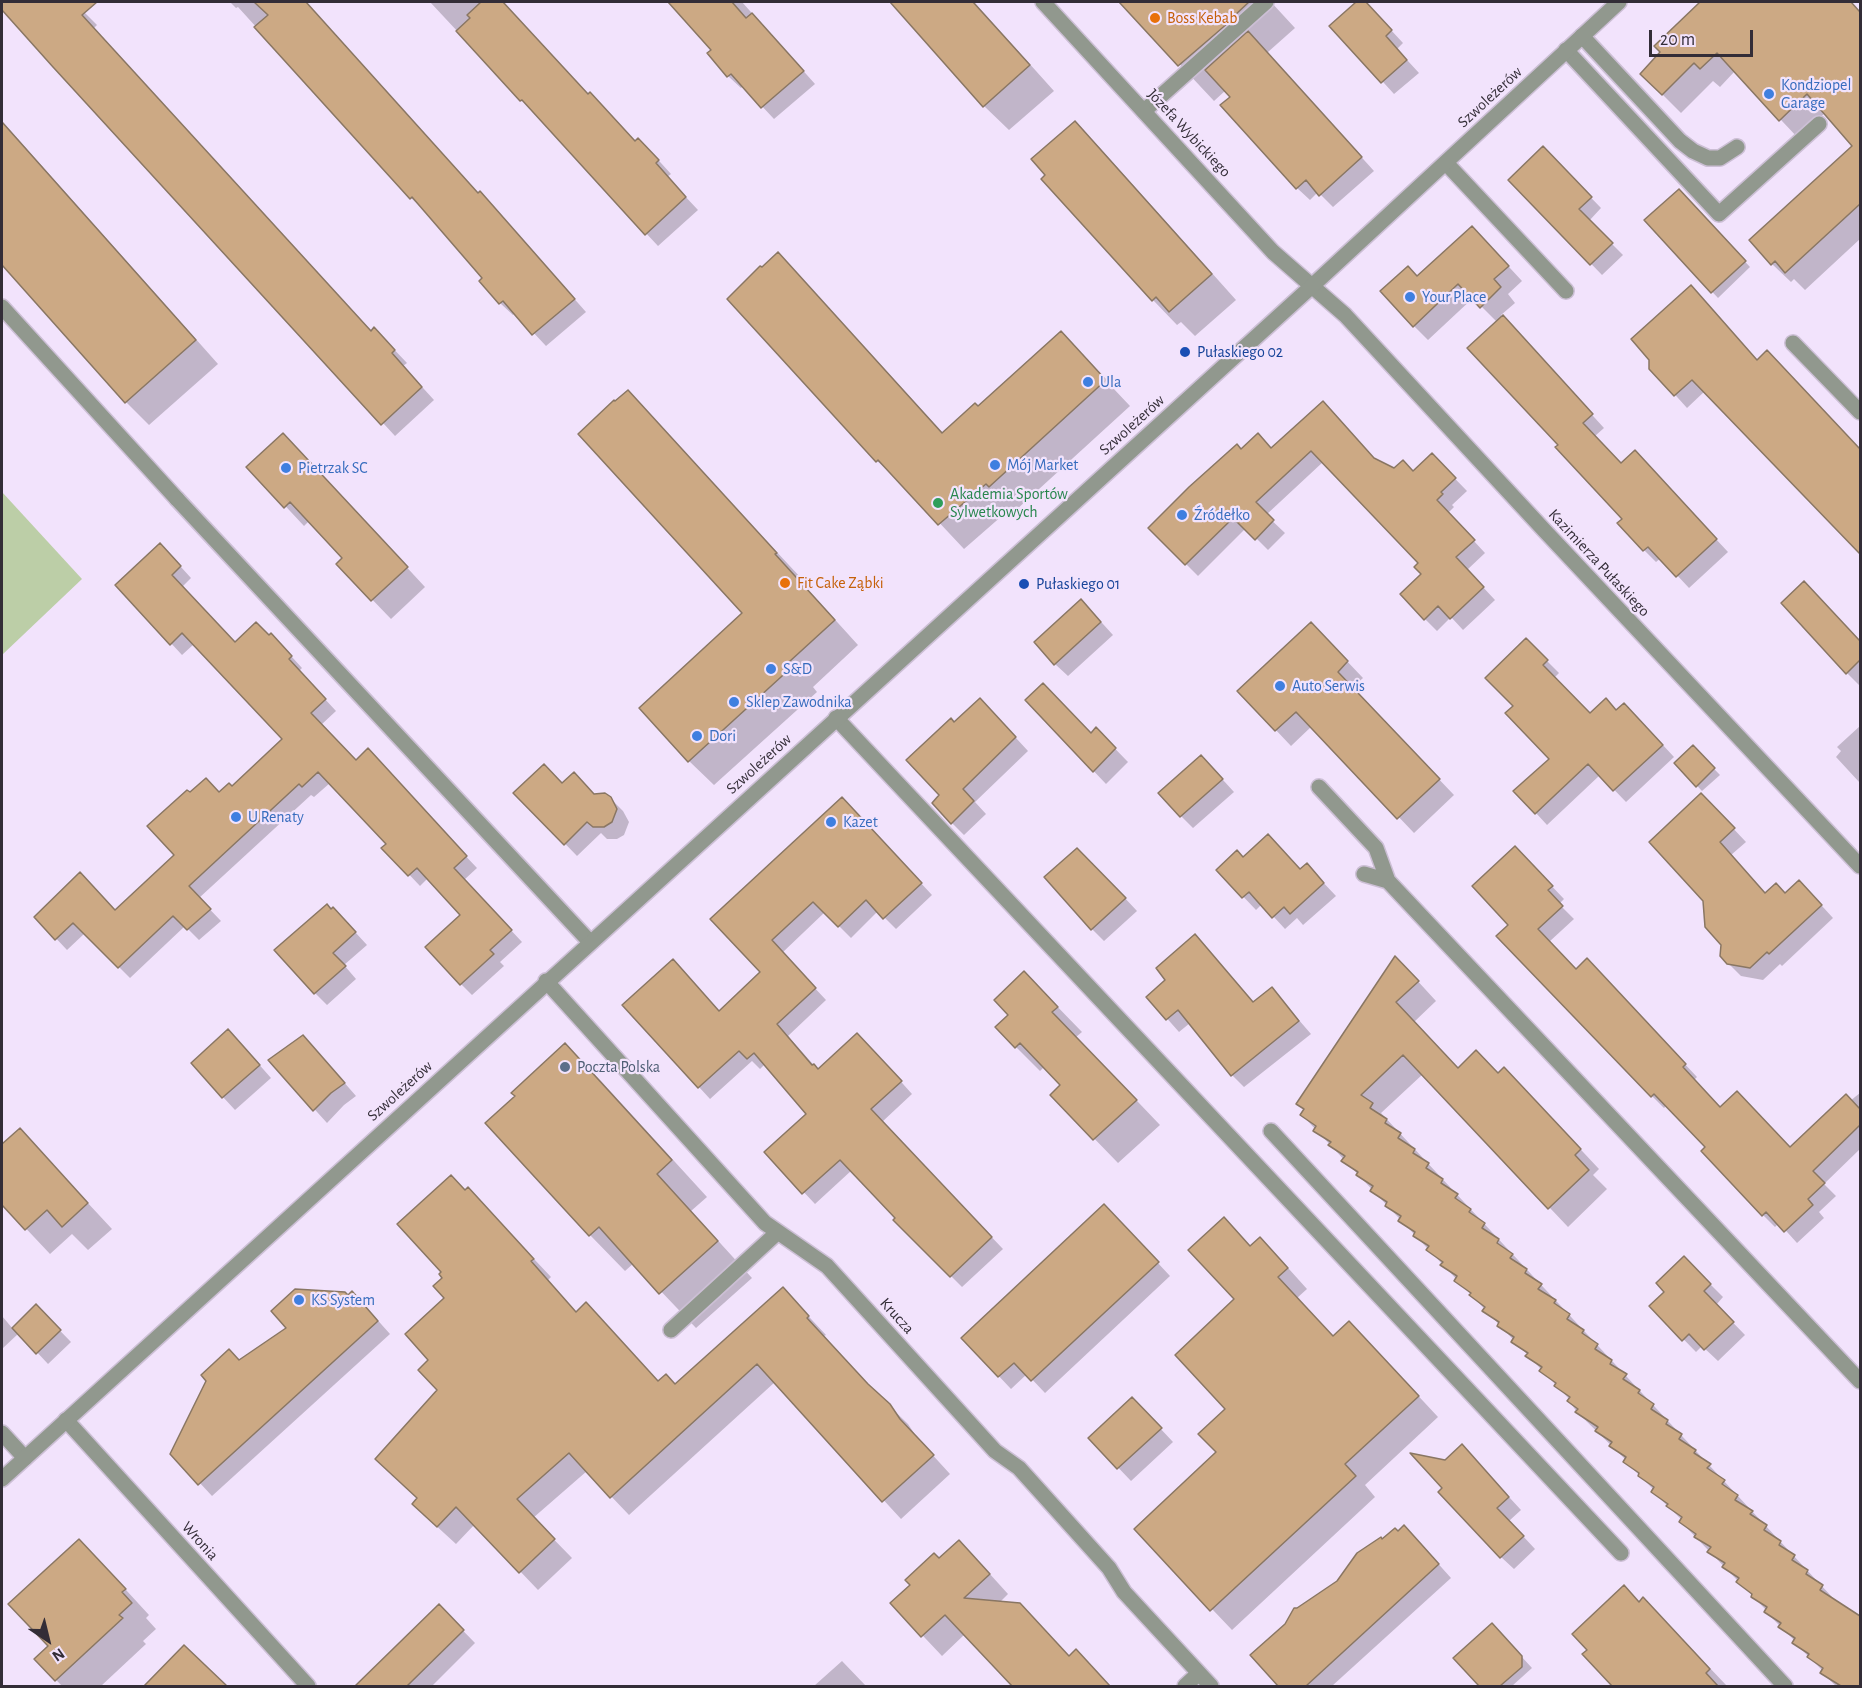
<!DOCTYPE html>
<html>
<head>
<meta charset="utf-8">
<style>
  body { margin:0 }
  #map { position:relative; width:1862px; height:1688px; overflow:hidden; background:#f2e3fc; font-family:"Alegreya Sans",sans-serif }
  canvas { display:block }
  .frame { position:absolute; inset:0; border:3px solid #332d37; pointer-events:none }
  .north { position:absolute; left:18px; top:1610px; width:60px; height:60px; -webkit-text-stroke:4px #f2e3fc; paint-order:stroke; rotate:145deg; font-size:16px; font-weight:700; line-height:24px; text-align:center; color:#332d37 }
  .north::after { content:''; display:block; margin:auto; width:21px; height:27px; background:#332d37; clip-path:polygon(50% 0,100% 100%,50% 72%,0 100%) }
  .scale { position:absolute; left:1649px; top:30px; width:104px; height:27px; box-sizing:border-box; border:3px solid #332d37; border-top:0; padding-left:8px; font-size:18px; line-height:21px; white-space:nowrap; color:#332d37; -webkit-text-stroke:4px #f2e3fc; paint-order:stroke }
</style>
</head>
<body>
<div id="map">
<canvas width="1862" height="1688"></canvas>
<div class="frame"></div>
<div class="north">N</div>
<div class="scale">20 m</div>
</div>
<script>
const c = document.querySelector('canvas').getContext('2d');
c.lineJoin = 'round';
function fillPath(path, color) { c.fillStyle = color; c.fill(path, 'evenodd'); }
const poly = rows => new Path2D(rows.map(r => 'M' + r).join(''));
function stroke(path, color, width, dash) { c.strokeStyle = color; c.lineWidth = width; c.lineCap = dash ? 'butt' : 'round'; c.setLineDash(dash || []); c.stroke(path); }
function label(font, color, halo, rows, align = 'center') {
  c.font = font + ' "Alegreya Sans",sans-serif'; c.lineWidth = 4.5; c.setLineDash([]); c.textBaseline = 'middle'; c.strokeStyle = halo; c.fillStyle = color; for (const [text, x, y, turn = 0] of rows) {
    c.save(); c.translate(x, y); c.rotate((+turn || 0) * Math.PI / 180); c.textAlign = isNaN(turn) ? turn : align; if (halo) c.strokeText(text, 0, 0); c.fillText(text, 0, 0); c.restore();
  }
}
fillPath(poly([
  [2,492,82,579,2,655]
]), '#bccea7');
fillPath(poly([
  [2,2,74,2,97,25,93,29,371,332,387,342,407,363,403,366,434,400,395,436,2,8],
  [230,2,305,2,479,194,492,206,586,312,546,346,515,313,513,315,500,303,484,278,424,210,411,198,238,7,236,8],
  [430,2,503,2,589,95,635,142,651,152,671,174,667,177,698,210,658,246],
  [670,2,742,2,815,84,774,119,743,86,741,88,728,76,713,50],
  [892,2,974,2,1054,91,1009,130,984,106],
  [1134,2,1271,2,1295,28,1268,52,1268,54,1374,171,1333,207,1318,192,1310,200,1297,188,1233,97,1226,90,1214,101,1127,8],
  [1358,2,1365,2,1403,43,1397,49,1419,73,1394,94,1332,26],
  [1744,2,1847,2,1860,14,1860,239,1805,290,1794,279,1791,282,1772,264,1855,146,1825,113,1798,138,1735,71,1720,87,1713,81,1681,113,1642,74,1718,29],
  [2,121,218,364,149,425,126,402,2,262],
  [1075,123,1100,148,1236,300,1195,336,1181,322,1177,325,1153,300,1043,179],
  [1543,148,1601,208,1589,221,1623,255,1602,275,1510,180],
  [1679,191,1750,267,1718,298,1646,221],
  [1486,242,1522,281,1508,294,1515,303,1501,315,1604,428,1595,436,1622,465,1647,465,1728,552,1689,588,1661,558,1656,562,1644,550,1624,519,1560,445,1497,322,1473,298,1428,340,1414,326,1417,277],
  [761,269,802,279,944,434,979,408,1061,333,1130,406,1015,511,1011,508,964,549,903,484,877,461,729,299],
  [1758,361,1779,365,1860,450,1860,552,1705,391,1687,408,1651,368],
  [628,392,801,578,799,580,858,645,813,687,817,692,714,785,689,761,744,613],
  [1323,403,1375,461,1394,470,1413,472,1432,455,1467,491,1452,505,1454,507,1448,513,1485,553,1467,570,1495,600,1463,630,1451,617,1437,631,1425,619,1423,575,1420,564,1323,462,1266,515,1285,533,1268,550,1246,528,1198,576,1150,528,1241,450,1272,450],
  [302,454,425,587,391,619,338,564,344,558,309,521,304,526,249,467],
  [171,556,191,578,182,587,235,644,269,637,282,646,302,668,299,671,336,711,321,725,356,762,407,794,477,868,464,880,522,942,500,962,504,966,472,995,461,984,462,915,428,878,420,886,384,848,388,844,330,783,314,797,311,795,199,898,221,921,199,940,185,926,130,978,85,933,67,950,36,917,115,912,176,855,190,795,219,793,232,788,284,739,194,644,182,655,117,585],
  [1817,595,1860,642,1859,685,1847,673],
  [1093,613,1113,635,1068,676,1055,664],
  [1326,639,1363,678,1352,688,1454,795,1414,833,1312,726,1291,746,1239,691],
  [1526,640,1559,673,1554,678,1590,715,1617,711,1636,716,1674,757,1626,802,1600,775,1547,825,1536,813,1551,759,1515,706],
  [1027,701,1091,735,1096,729,1128,762,1106,784],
  [993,713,1028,751,975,802,986,814,964,835,952,823,941,795,955,724],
  [1860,726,1860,783,1836,757,1841,751,1837,747],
  [1693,747,1720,775,1702,791,1676,763],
  [1213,769,1234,792,1193,828,1181,816],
  [562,785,594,795,610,798,623,811,629,822,624,835,617,839,607,839,601,833,577,856,516,793],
  [1713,807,1746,842,1731,855,1766,894,1812,895,1833,918,1782,966,1780,964,1763,980,1741,976,1728,963],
  [854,811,932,895,896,929,878,911,851,938,825,912,782,953,826,1000,788,1036,819,1071,869,1046,912,1094,882,1122,1003,1249,962,1287,895,1220,897,1218,852,1170,815,1204,766,1152,808,1114,765,1064,760,1069,752,1061,710,1099,699,1087,720,1012,762,972,712,919],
  [1244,859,1301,871,1319,878,1336,896,1303,925,1297,918,1285,929,1262,904,1256,910,1218,870],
  [1527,860,1564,899,1559,904,1574,919,1549,942,1576,970,1599,973,1697,1077,1694,1080,1720,1109,1791,1148,1860,1093,1860,1149,1824,1184,1836,1196,1819,1212,1824,1218,1797,1243,1779,1223,1775,1227,1763,1215,1703,1151,1707,1147,1667,1105,1664,1108,1652,1096,1510,925],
  [1094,865,1137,911,1104,941,1092,929],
  [345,921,367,945,344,965,356,979,327,1005,315,993],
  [1207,949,1254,1003,1272,989,1311,1034,1244,1087,1232,1075,1190,1023,1179,1032,1148,997],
  [1414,977,1436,1001,1414,1022,1458,1069,1498,1075,1523,1088,1599,1169,1593,1175,1607,1189,1568,1227,1423,1074,1381,1113,1860,1627,1860,1686,1836,1686,1822,1673,1823,1671,1794,1642,1795,1641,1766,1612,1767,1611,1681,1522,1682,1520,1653,1492,1654,1490,1625,1461,1626,1460,1577,1412,1569,1401,1570,1400,1302,1115,1305,1110,1298,1103],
  [1048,997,1082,1032,1076,1037,1160,1125,1118,1163,1052,1095,1063,1086,1045,1066,1040,1071,1016,1047,1010,1015],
  [241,1044,271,1078,235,1110,223,1097],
  [565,1045,601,1081,707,1197,691,1211,752,1278,696,1328,634,1263,625,1271,590,1235,488,1123,517,1097],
  [315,1049,356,1096,344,1105,327,1123,270,1060],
  [20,1130,112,1229,88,1250,72,1234,50,1254,2,1203,2,1146],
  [468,1189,551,1277,548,1280,577,1313,659,1382,675,1386,783,1289,826,1335,824,1336,879,1396,908,1424,918,1439,950,1474,901,1519,775,1382,629,1515,587,1471,533,1518,572,1558,538,1590,475,1524,456,1544,432,1522,439,1390,430,1360,446,1298,444,1278,466,1191],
  [1116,1218,1170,1276,1045,1393,1027,1374,1011,1389,963,1338],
  [1251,1247,1280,1259,1307,1289,1297,1298,1333,1337,1369,1343,1438,1417,1365,1485,1375,1497,1232,1630,1136,1529,1218,1452,1228,1409,1236,1299],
  [1684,1258,1723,1297,1716,1305,1745,1335,1718,1361,1702,1346,1696,1352,1651,1306,1666,1292],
  [36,1306,71,1342,48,1364,19,1333,2,1349,2,1316,13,1329],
  [365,1306,390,1334,212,1496,172,1453,239,1362],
  [1144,1411,1173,1442,1131,1481,1090,1438],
  [1474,1459,1521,1510,1509,1521,1535,1549,1514,1569,1501,1557,1445,1461],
  [1398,1533,1416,1539,1451,1578,1332,1686,1280,1686,1252,1655,1383,1541],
  [940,1560,979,1562,1008,1594,999,1603,1069,1657,1096,1671,1110,1686,1014,1686,965,1634,942,1656,892,1603],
  [104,1566,149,1615,146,1618,156,1629,143,1641,146,1644,101,1686,62,1686,36,1659,50,1646],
  [1640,1603,1668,1624,1727,1686,1615,1686,1584,1654],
  [439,1606,475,1643,432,1686,383,1686,370,1674],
  [1498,1631,1532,1668,1512,1686,1481,1686,1455,1658],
  [184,1647,225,1686,156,1686,151,1682],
  [842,1661,866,1686,814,1686]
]), '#0003');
const building = poly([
  [2,2,97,2,82,15,371,331,374,327,395,350,392,353,422,387,381,425,53,67,2,10,2,2],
  [254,2,306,2,478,193,480,191,575,299,532,335,503,301,499,304,479,281,482,278,412,197,410,199,254,27,268,15,254,2],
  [481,2,503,2,588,94,590,92,635,141,638,138,659,160,656,163,686,197,645,235,522,100,520,101,456,31,470,18,467,15,481,2],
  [668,2,732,2,746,18,752,13,804,71,761,108,731,74,727,77,707,53,711,50,668,2],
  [890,2,973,2,1030,65,983,107,890,2],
  [1119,2,1249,2,1234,16,1235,17,1178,66,1119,2],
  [1356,2,1366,2,1392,30,1386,36,1407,60,1381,83,1329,26,1356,2],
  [1700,2,1851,2,1860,12,1860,204,1785,273,1775,261,1771,265,1749,240,1852,146,1807,94,1779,121,1717,53,1700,69,1694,63,1662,95,1640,74,1660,52,1654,46,1700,2],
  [1248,31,1362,157,1319,196,1306,180,1296,189,1220,105,1230,97,1205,70,1248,31],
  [1075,121,1212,274,1169,312,1156,297,1152,301,1041,179,1045,175,1031,159,1075,121],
  [2,122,196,340,125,403,2,265,2,122],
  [1543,146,1592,197,1579,209,1613,243,1590,265,1508,180,1543,146],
  [1679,189,1746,261,1711,293,1644,220,1679,189],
  [1472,226,1509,266,1494,279,1501,287,1480,308,1458,284,1413,327,1380,291,1408,266,1417,276,1472,226],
  [778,252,942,433,975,403,978,406,1061,331,1106,380,989,487,986,484,938,525,878,460,876,462,727,299,760,266,762,267,778,252],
  [1691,285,1757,360,1767,350,1860,449,1860,554,1692,380,1674,396,1649,369,1649,360,1631,339,1691,285],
  [1503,315,1593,414,1583,423,1621,463,1635,450,1717,539,1676,577,1648,547,1643,551,1617,523,1622,519,1555,447,1558,445,1467,348,1503,315],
  [628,390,777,553,775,554,835,620,789,662,793,666,688,762,639,708,742,613,578,434,614,400,615,401,628,390],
  [1323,401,1374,458,1394,468,1403,460,1413,471,1432,453,1456,478,1441,492,1443,494,1437,500,1475,540,1456,557,1484,587,1450,619,1438,606,1424,620,1400,594,1421,574,1414,567,1418,563,1311,451,1256,502,1274,520,1255,540,1233,518,1185,565,1148,528,1189,487,1237,444,1241,449,1258,433,1271,448,1323,401],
  [283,433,408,567,371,601,336,564,342,558,290,502,284,508,246,467,283,433],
  [160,543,181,566,172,575,235,642,256,622,269,635,271,633,292,656,289,659,326,699,311,713,356,760,368,748,467,856,454,868,512,930,490,950,494,954,460,985,425,947,460,915,417,868,408,876,381,848,386,844,318,772,302,787,299,784,189,886,211,909,187,930,173,916,118,968,73,923,55,940,34,917,80,872,115,910,174,855,147,826,187,790,190,792,206,778,219,792,229,783,232,786,282,739,182,633,170,645,115,585,160,543],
  [1804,581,1860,641,1860,660,1846,674,1781,603,1804,581],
  [1081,599,1101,622,1054,665,1034,642,1081,599],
  [1311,622,1348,661,1338,672,1440,779,1397,819,1296,712,1275,731,1237,691,1311,622],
  [1526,638,1548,660,1543,665,1590,713,1606,698,1616,710,1624,703,1663,745,1613,791,1588,764,1535,814,1513,791,1549,759,1505,713,1513,706,1485,678,1526,638],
  [1043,683,1091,733,1096,727,1116,748,1093,772,1025,700,1043,683],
  [980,698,1016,737,963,789,974,801,951,824,932,803,939,795,906,760,951,718,954,722,980,698],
  [1693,745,1715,768,1696,787,1674,763,1693,745],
  [1201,755,1223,779,1180,817,1158,793,1201,755],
  [544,764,562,783,574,772,594,794,605,793,611,797,617,809,612,822,604,827,593,827,587,822,564,845,513,793,544,764],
  [1701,793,1735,828,1720,842,1765,893,1776,883,1785,893,1799,880,1822,905,1769,954,1767,952,1750,968,1727,964,1720,956,1721,945,1705,927,1703,901,1649,842,1701,793],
  [842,797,922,883,883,919,866,900,838,927,813,902,772,940,816,988,777,1024,812,1065,814,1064,818,1069,857,1033,902,1081,871,1109,992,1237,950,1277,893,1220,895,1218,840,1160,802,1194,764,1152,806,1114,754,1053,747,1059,739,1051,698,1088,622,1005,673,959,719,1011,760,972,710,919,842,797],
  [1268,834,1300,869,1307,863,1324,883,1290,914,1284,907,1272,918,1249,892,1242,898,1216,870,1237,850,1243,857,1268,834],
  [1515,846,1553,886,1548,890,1563,906,1538,929,1576,969,1587,958,1686,1064,1683,1067,1720,1107,1737,1091,1790,1147,1846,1094,1860,1109,1860,1125,1813,1171,1825,1183,1808,1199,1813,1205,1784,1232,1766,1212,1762,1216,1701,1151,1705,1147,1654,1094,1651,1097,1496,936,1508,925,1472,886,1515,846],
  [1077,848,1126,898,1091,930,1044,877,1077,848],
  [327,904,331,909,333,907,356,932,333,953,346,966,314,994,274,950,327,904],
  [1195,934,1253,1002,1272,987,1299,1021,1231,1076,1178,1010,1166,1020,1146,997,1165,980,1156,968,1195,934],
  [1395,956,1419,981,1396,1002,1458,1068,1476,1050,1498,1073,1504,1067,1581,1149,1575,1155,1589,1170,1548,1209,1403,1055,1361,1095,1373,1103,1370,1108,1387,1119,1385,1123,1401,1133,1398,1138,1415,1149,1413,1153,1429,1163,1426,1168,1443,1179,1441,1183,1458,1194,1455,1198,1471,1209,1469,1212,1485,1223,1482,1228,1499,1239,1497,1243,1513,1254,1510,1258,1527,1269,1525,1273,1542,1284,1538,1289,1556,1300,1554,1303,1570,1314,1567,1319,1584,1330,1582,1333,1598,1344,1595,1349,1612,1360,1610,1364,1627,1374,1623,1379,1640,1390,1638,1393,1654,1404,1651,1409,1668,1420,1666,1424,1682,1434,1679,1439,1696,1450,1694,1453,1711,1464,1707,1468,1725,1480,1722,1484,1738,1495,1735,1500,1753,1511,1750,1514,1767,1525,1764,1530,1781,1541,1779,1545,1795,1555,1792,1560,1808,1570,1806,1574,1823,1585,1820,1590,1860,1616,1860,1686,1841,1686,1820,1673,1823,1668,1807,1657,1809,1654,1792,1643,1795,1638,1778,1627,1781,1623,1764,1612,1767,1607,1751,1597,1752,1594,1736,1582,1739,1578,1722,1567,1725,1563,1707,1552,1711,1547,1694,1537,1696,1534,1679,1522,1682,1517,1666,1506,1668,1504,1651,1492,1654,1487,1638,1476,1639,1473,1623,1462,1626,1457,1609,1446,1612,1442,1595,1431,1598,1427,1575,1412,1578,1409,1567,1401,1570,1397,1554,1386,1556,1383,1539,1371,1542,1367,1525,1356,1528,1353,1511,1342,1514,1337,1497,1326,1499,1322,1482,1311,1485,1307,1469,1295,1471,1293,1454,1281,1457,1276,1440,1265,1443,1262,1426,1250,1429,1246,1413,1236,1415,1232,1398,1221,1401,1216,1385,1206,1387,1202,1370,1191,1373,1186,1356,1175,1358,1172,1341,1161,1345,1156,1328,1145,1331,1142,1313,1131,1316,1126,1300,1115,1304,1109,1296,1104,1395,956],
  [1024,971,1058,1007,1052,1012,1137,1100,1093,1140,1050,1095,1060,1085,1020,1043,1015,1048,995,1027,1008,1015,994,1000,1024,971],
  [228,1029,260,1065,222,1098,191,1063,228,1029],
  [303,1035,345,1083,331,1093,313,1111,268,1060,303,1035],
  [565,1043,672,1160,657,1174,718,1241,659,1294,599,1227,589,1236,485,1123,515,1096,511,1093,565,1043],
  [20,1128,88,1203,62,1227,47,1210,25,1230,2,1205,2,1144,20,1128],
  [451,1175,465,1190,468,1187,534,1259,531,1261,576,1312,586,1302,658,1381,666,1374,675,1384,783,1287,809,1316,807,1318,868,1384,890,1404,900,1419,934,1455,882,1502,757,1364,610,1498,569,1453,517,1499,555,1539,519,1573,456,1507,437,1527,412,1504,417,1498,375,1459,437,1390,418,1370,428,1360,405,1334,444,1298,433,1286,442,1278,439,1274,441,1272,397,1224,451,1175],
  [1104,1204,1159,1262,1031,1381,1014,1363,998,1377,961,1338,1104,1204],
  [1224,1217,1250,1246,1260,1237,1288,1268,1278,1277,1333,1336,1349,1321,1419,1396,1345,1464,1356,1476,1210,1611,1134,1529,1216,1452,1198,1434,1225,1409,1175,1355,1234,1299,1188,1250,1224,1217],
  [1684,1256,1711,1284,1704,1291,1734,1322,1704,1350,1689,1334,1682,1341,1649,1306,1664,1292,1656,1283,1684,1256],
  [295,1289,345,1292,348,1295,352,1291,378,1321,198,1485,170,1454,206,1381,201,1375,229,1349,239,1360,286,1328,271,1311,295,1289],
  [36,1304,61,1330,36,1354,12,1328,36,1304],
  [1132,1397,1162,1428,1117,1469,1088,1438,1132,1397],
  [1462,1444,1509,1497,1497,1508,1524,1536,1500,1558,1438,1492,1442,1488,1410,1453,1445,1460,1462,1444],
  [1404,1525,1439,1564,1306,1686,1278,1686,1250,1655,1285,1624,1294,1608,1297,1608,1337,1581,1357,1553,1381,1537,1382,1539,1395,1528,1398,1531,1404,1525],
  [79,1539,126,1589,122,1592,132,1603,119,1615,123,1618,55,1681,34,1659,48,1646,8,1604,79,1539],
  [959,1540,990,1574,964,1598,1020,1603,1069,1656,1076,1649,1110,1686,1012,1686,945,1615,921,1637,890,1603,910,1585,905,1580,934,1553,939,1558,959,1540],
  [1624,1585,1639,1602,1643,1597,1710,1669,1706,1673,1718,1686,1612,1686,1582,1654,1587,1650,1572,1634,1624,1585],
  [439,1604,464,1630,407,1686,355,1686,439,1604],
  [1492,1623,1522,1656,1522,1667,1500,1686,1479,1686,1453,1658,1492,1623],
  [184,1645,227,1686,144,1686,184,1645]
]);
fillPath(building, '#cca984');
stroke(building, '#897663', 1.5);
const service = poly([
  [1582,36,1680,141,1693,151,1708,158,1720,158,1737,147],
  [1566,50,1719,214,1819,124],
  [1144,111,1266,2],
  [1446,163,1566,291],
  [2,307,177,499],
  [1793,343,1860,412],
  [836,718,1621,1553],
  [1319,787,1376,848,1388,881,1860,1381],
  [1364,874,1388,881],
  [1271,1131,1785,1686],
  [2,1433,25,1458]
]);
const minor = poly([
  [1043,2,1273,252,1345,315,1544,530,1860,866],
  [177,499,590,942],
  [546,981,765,1223,827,1266,995,1451,1019,1468,1109,1568,1124,1592,1211,1686],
  [671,1330,778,1232],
  [66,1420,308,1686],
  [1185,1686,1199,1673]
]);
const tertiary = poly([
  [2,1479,1312,286,1619,2]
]);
stroke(service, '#ccbfd5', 18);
stroke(minor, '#ccbfd5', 18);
stroke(tertiary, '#ccbfd5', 18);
stroke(service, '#91988e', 15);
stroke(minor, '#91988e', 15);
stroke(tertiary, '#91988e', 15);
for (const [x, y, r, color] of [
  [1155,18,6,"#e8710a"],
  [1769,94,6,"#3f7fe0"],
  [1410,297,6,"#3f7fe0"],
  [1185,352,6,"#1a4fb4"],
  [1088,382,6,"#3f7fe0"],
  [995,465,6,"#3f7fe0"],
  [286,468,6,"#3f7fe0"],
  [938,503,6,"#2e9e5b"],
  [1182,515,6,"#3f7fe0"],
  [785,583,6,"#e8710a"],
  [1024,584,6,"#1a4fb4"],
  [771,669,6,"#3f7fe0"],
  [1280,686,6,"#3f7fe0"],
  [734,702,6,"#3f7fe0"],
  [697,736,6,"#3f7fe0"],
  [236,817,6,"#3f7fe0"],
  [831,822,6,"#3f7fe0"],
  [565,1067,6,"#5c6f8a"],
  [299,1300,6,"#3f7fe0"]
]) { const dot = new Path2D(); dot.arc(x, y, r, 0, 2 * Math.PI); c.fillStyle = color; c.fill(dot); stroke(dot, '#f2e3fc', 2); }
label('16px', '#c56008', '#f2e3fc', [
  ["Boss Kebab",1167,18],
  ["Fit Cake Ząbki",797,583]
], 'left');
label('16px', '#366cbe', '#f2e3fc', [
  ["Kondziopel",1781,85],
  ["Garage",1781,103],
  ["Your Place",1422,297],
  ["Ula",1100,382],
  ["Mój Market",1007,465],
  ["Pietrzak SC",298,468],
  ["Źródełko",1194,515],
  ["S&D",783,669],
  ["Auto Serwis",1292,686],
  ["Sklep Zawodnika",746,702],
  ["Dori",709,736],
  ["U Renaty",248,817],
  ["Kazet",843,822],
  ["KS System",311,1300]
], 'left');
label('16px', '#332d37', '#f2e3fc', [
  ["Szwoleżerów",1490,97,-43],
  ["Józefa Wybickiego",1189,133,47],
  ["Szwoleżerów",1132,425,-42],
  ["Kazimierza Pułaskiego",1599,563,47],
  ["Szwoleżerów",759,764,-42],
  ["Szwoleżerów",400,1091,-42],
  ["Krucza",897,1316,48],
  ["Wronia",200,1541,48]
]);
label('16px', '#164399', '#f2e3fc', [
  ["Pułaskiego 02",1197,352],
  ["Pułaskiego 01",1036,584]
], 'left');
label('16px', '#27864d', '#f2e3fc', [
  ["Akademia Sportów",950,494],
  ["Sylwetkowych",950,512]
], 'left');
label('16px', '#4e5e75', '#f2e3fc', [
  ["Poczta Polska",577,1067]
], 'left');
</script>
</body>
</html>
